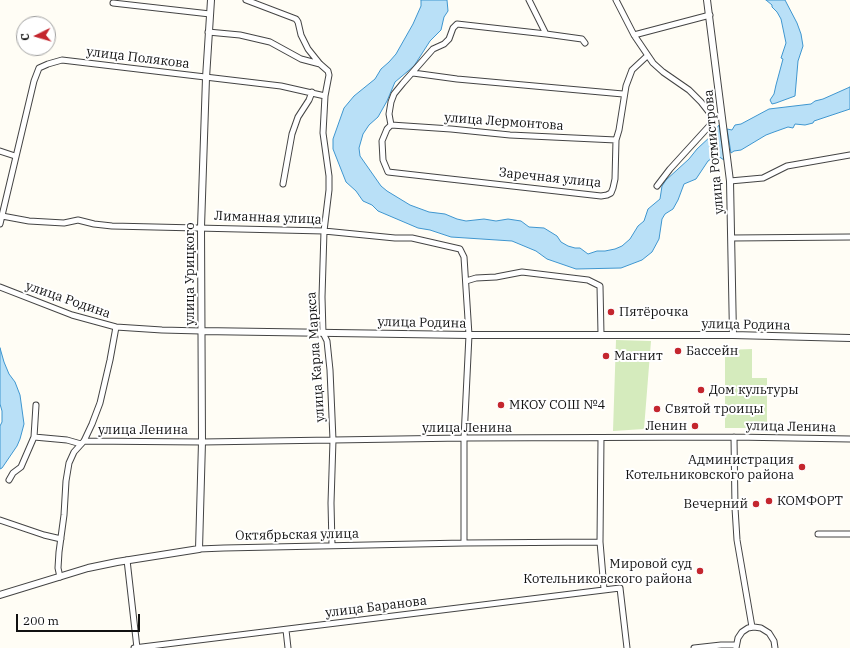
<!DOCTYPE html>
<html>
<head>
<meta charset="utf-8">
<style>
  body { margin:0 }
  #map { position:relative; width:850px; height:648px; overflow:hidden; background:#fffdf5; font-family:"IBM Plex Serif",serif }
  canvas { display:block }
  .north { position:absolute; left:16px; top:16px; width:40px; height:40px; box-sizing:border-box; background:#fff; border:1px solid #a0a0a0; border-radius:50%; rotate:265deg; font-size:11px; font-weight:700; line-height:16px; text-align:center; color:#111 }
  .north::after { content:''; display:block; margin:auto; width:14px; height:18px; background:#c4262e; clip-path:polygon(50% 0,100% 100%,50% 72%,0 100%) }
  .scale { position:absolute; left:16px; top:614px; width:124px; height:18px; box-sizing:border-box; border:2px solid #111; border-top:0; padding-left:5px; font-size:12px; line-height:14px; white-space:nowrap; color:#111; -webkit-text-stroke:3px #fff; paint-order:stroke }
</style>
</head>
<body>
<div id="map">
<canvas width="850" height="648"></canvas>
<div class="north">С</div>
<div class="scale">200 m</div>
</div>
<script>
const c = document.querySelector('canvas').getContext('2d');
c.lineJoin = 'round';
function fillPath(path, color) { c.fillStyle = color; c.fill(path, 'evenodd'); }
const poly = rows => new Path2D(rows.map(r => 'M' + r).join(''));
function stroke(path, color, width, dash) { c.strokeStyle = color; c.lineWidth = width; c.lineCap = dash ? 'butt' : 'round'; c.setLineDash(dash || []); c.stroke(path); }
function label(font, color, halo, rows, align = 'center') {
  c.font = font + ' "IBM Plex Serif",serif'; c.lineWidth = 4; c.setLineDash([]); c.textBaseline = 'middle'; c.strokeStyle = halo; c.fillStyle = color; for (const [text, x, y, turn = 0] of rows) {
    c.save(); c.translate(x, y); c.rotate((+turn || 0) * Math.PI / 180); c.textAlign = isNaN(turn) ? turn : align; if (halo) c.strokeText(text, 0, 0); c.fillText(text, 0, 0); c.restore();
  }
}
fillPath(poly([
  [616,340,651,341,644,429,613,431],
  [752,349,752,378,767,378,767,428,725,428,725,350]
]), '#d5ebbd');
const water = poly([
  [421,0,447,0,448,11,444,17,441,30,430,41,414,66,395,82,387,101,378,117,369,125,363,134,359,148,360,156,381,186,387,191,410,205,429,212,445,214,457,219,466,221,484,219,496,221,508,219,521,221,529,227,544,228,557,236,561,242,568,246,575,248,580,248,588,254,597,251,605,251,615,249,622,246,630,239,638,226,644,221,648,209,660,199,662,186,666,180,689,159,697,149,712,135,719,125,724,160,718,156,714,157,708,161,696,179,684,184,678,200,673,209,665,214,662,219,659,239,652,252,642,260,621,268,576,269,547,259,536,251,512,241,451,237,430,230,418,228,378,211,372,205,363,201,356,191,346,182,333,149,333,139,344,108,354,96,375,79,381,69,389,62,396,54,413,24,421,6,421,0],
  [766,0,785,0,797,23,801,34,803,46,798,61,795,96,776,103,772,104,770,100,774,94,776,85,783,59,781,58,786,43,781,19,777,12,772,7,772,5,766,0],
  [850,87,850,109,814,121,813,123,805,125,795,124,793,128,788,127,774,132,766,135,741,150,734,151,731,153,727,129,732,130,735,125,741,124,769,109,811,104,815,101,823,99,850,87],
  [0,348,4,362,9,374,15,382,20,395,24,424,20,439,17,446,2,468,0,469,0,426,2,422,2,411,0,404,0,348]
]);
fillPath(water, '#b9e0f7');
stroke(water, '#3f96cf', 1);
const minor = poly([
  [246,0,296,19,298,22,301,35,308,49,320,64,328,71,329,75,325,96,323,133,329,176,329,190,324,231,322,297,323,333,327,341,330,370,333,440,331,503,332,545],
  [529,0,546,34,457,24,453,28,449,39,444,44,433,49,403,83,394,94,391,102,389,114,391,125,387,129,382,141,383,160,388,172,601,196,607,195,611,193,613,188,615,179,616,140,619,130,626,86,632,70,647,56],
  [616,0,634,35,653,63,663,72,689,90,701,102,712,116,713,119,711,124,670,169,657,186],
  [113,3,210,14],
  [208,32,240,35,270,42,301,59,320,64],
  [546,34,582,39,585,43],
  [634,35,710,15],
  [413,73,457,79,623,94],
  [391,125,451,129,510,135,616,140],
  [0,151,15,156],
  [730,181,763,178,787,166,850,155],
  [283,184,292,134,298,117,309,100,312,92],
  [2,216,29,221,64,223,78,220,94,224,112,226,324,231,395,238,412,238,460,249,464,257,469,335,464,438,464,543],
  [0,224,34,81,39,68,48,64,62,60,281,86,325,96],
  [732,238,850,237],
  [466,281,476,278,496,277,522,272,588,280,600,286,601,334],
  [0,287,72,315,116,327,162,330,201,331],
  [34,437,36,405],
  [734,437,735,508,737,540,752,627],
  [601,438,600,542,604,589],
  [84,441,202,442,464,438,734,437,850,439],
  [9,480,13,473,21,467,34,437,67,440,81,444],
  [0,520,44,535,61,539],
  [818,534,850,534],
  [199,549,224,548,464,543,600,542],
  [127,560,137,648],
  [60,577,58,568,59,552,64,515,66,481,69,463,74,452,84,441,92,424,100,403,110,360,116,327],
  [286,630,288,648],
  [134,648,620,588,627,648],
  [694,648,721,645,736,645],
  [736,648,738,638,742,632,748,628,754,627,761,628,769,633,774,641,775,648]
]);
const tertiary = poly([
  [707,0,730,181,733,335],
  [201,331,469,335,733,335,850,338],
  [0,595,88,568,117,562,199,549,202,442,201,227,206,78,211,0]
]);
stroke(minor, '#444', 7);
stroke(tertiary, '#444', 8);
stroke(minor, '#fff', 5);
stroke(tertiary, '#fff', 6);
for (const [x, y, r, color] of [
  [611,312,4,"#c4262e"],
  [678,351,4,"#c4262e"],
  [606,356,4,"#c4262e"],
  [701,390,4,"#c4262e"],
  [501,405,4,"#c4262e"],
  [657,409,4,"#c4262e"],
  [695,426,4,"#c4262e"],
  [802,467,4,"#c4262e"],
  [769,501,4,"#c4262e"],
  [756,504,4,"#c4262e"],
  [700,571,4,"#c4262e"]
]) { const dot = new Path2D(); dot.arc(x, y, r, 0, 2 * Math.PI); c.fillStyle = color; c.fill(dot); stroke(dot, '#fff', 1.5); }
label('13px', '#111', '#fff', [
  ["улица Полякова",138,58,7],
  ["улица Лермонтова",504,122,4],
  ["улица Ротмистрова",714,152,-95],
  ["Заречная улица",550,178,6],
  ["Лиманная улица",268,218,2],
  ["улица Урицкого",190,274,-90],
  ["улица Родина",68,300,19],
  ["улица Родина",422,323,1],
  ["улица Родина",746,325,1],
  ["улица Карла Маркса",316,357,-94],
  ["улица Ленина",791,427,1],
  ["улица Ленина",467,428],
  ["улица Ленина",143,430],
  ["Октябрьская улица",297,535,-1],
  ["улица Баранова",376,607,-7]
]);
label('13px', '#111', '#fff', [
  ["Пятёрочка",619,312],
  ["Бассейн",686,351],
  ["Магнит",614,356],
  ["Дом культуры",709,390],
  ["МКОУ СОШ №4",509,405],
  ["Святой троицы",665,409],
  ["Ленин",687,426,"right"],
  ["Администрация",794,460,"right"],
  ["Котельниковского района",794,475,"right"],
  ["КОМФОРТ",777,501],
  ["Вечерний",748,504,"right"],
  ["Мировой суд",692,564,"right"],
  ["Котельниковского района",692,579,"right"]
], 'left');
</script>
</body>
</html>
